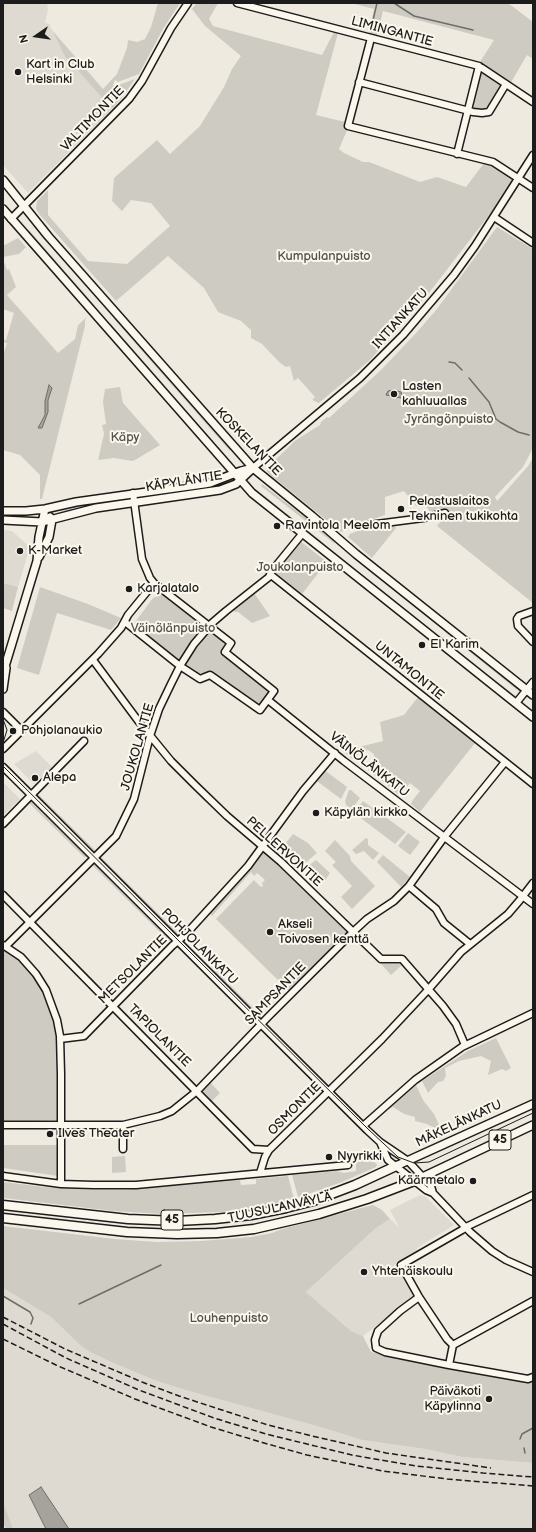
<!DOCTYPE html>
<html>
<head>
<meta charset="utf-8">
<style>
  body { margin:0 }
  #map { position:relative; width:536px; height:1532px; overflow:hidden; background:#eeeadf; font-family:"Balsamiq Sans",sans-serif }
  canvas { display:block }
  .frame { position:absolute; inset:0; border:4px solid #1c1c1c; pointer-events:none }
  .north { position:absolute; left:16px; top:16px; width:40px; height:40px; -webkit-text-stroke:3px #fbf7ec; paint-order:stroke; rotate:257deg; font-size:11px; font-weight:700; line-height:16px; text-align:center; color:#1c1c1c }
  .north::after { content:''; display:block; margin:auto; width:14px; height:18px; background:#1c1c1c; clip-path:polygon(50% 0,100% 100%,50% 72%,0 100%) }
</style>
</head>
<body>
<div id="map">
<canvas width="536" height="1532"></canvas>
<div class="frame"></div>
<div class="north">N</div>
</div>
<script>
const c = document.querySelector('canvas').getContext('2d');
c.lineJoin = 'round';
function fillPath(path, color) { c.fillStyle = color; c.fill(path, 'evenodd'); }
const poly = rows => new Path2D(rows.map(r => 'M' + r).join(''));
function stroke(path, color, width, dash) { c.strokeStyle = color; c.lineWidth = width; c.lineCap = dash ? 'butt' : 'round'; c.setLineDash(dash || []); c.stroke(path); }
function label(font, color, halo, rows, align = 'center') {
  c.font = font + ' "Balsamiq Sans",sans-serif'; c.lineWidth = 4; c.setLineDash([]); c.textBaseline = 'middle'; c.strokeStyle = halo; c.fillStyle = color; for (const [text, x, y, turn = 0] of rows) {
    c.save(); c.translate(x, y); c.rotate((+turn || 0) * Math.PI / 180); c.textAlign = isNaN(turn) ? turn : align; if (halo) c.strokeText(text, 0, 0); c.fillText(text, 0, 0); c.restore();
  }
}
fillPath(poly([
  [3,3,47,3,48,10,45,23,50,24,50,26,64,55,112,109,28,193,3,165],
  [3,530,12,531,30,547,18,587,3,583],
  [36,751,52,767,35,785,14,764],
  [3,782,20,799,3,816],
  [420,1195,426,1197,454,1225,417,1248,417,1250,394,1265,414,1297,363,1336,351,1331,306,1292,376,1228,390,1219,399,1227,390,1210],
  [3,1288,51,1317,80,1345,88,1351,111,1362,154,1380,185,1390,320,1427,362,1440,425,1449,462,1457,533,1463,533,1529,10,1529,3,1510]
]), '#dedad1');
fillPath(poly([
  [158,3,180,3,163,29,139,74,118,82,115,80,113,85,115,86,135,79,120,100,112,109,64,55,52,30,103,89,117,74,127,48,128,40,137,42,145,39,151,27],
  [197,3,218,3,209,19,213,26,322,55,334,32,338,33,316,115,345,122,345,127,348,128,339,149,344,153,363,162,369,162,420,182,437,177,466,187,484,163,494,165,513,178,490,214,428,294,370,360,319,403,312,400,315,397,298,378,294,381,290,366,286,367,279,362,262,344,251,338,251,330,241,321,218,312,204,288,168,256,116,301,40,215,36,209,37,201,48,190,48,215,88,261,127,264,170,226,151,203,131,200,122,211,112,201,114,178,157,140,170,154,200,126,224,87,232,69,241,56,205,26,192,9],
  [351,3,508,3,533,22,533,59,527,55,510,84,509,82,480,62,494,40,383,11,377,36,369,34,374,9],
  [484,72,502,86,486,111,470,109,479,75],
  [35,225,101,301,100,302,33,226],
  [497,227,533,249,533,448,523,467,495,497,497,501,506,491,528,466,533,458,533,603,437,526,444,517,434,517,426,506,416,506,404,491,385,497,385,515,350,527,341,532,267,472,267,469,271,464,296,440,320,425,321,422,327,417,329,418,382,369,417,332,437,309],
  [29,230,95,306,93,307,27,231],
  [18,238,26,247,19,254,3,257,3,246],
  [3,259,7,270,9,269,16,287,7,295,58,353,75,339,78,325,87,317,85,320,85,326,42,499,40,499,40,475,20,455,3,450,3,356,7,343,3,342,3,340,6,340,14,313,3,309],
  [114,319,117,319,231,449,230,451],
  [110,323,225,455,224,456,110,326],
  [120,387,123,403,160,445,135,460,132,461,114,458,98,460,104,434,102,425,106,424,103,402,105,389],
  [262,484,305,517,333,540,335,544,261,486],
  [257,490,321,541,330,550,255,492],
  [124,499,128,500,53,516,52,515,73,507],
  [393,524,396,528,372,558,348,537,350,534,364,528],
  [300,541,327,562,302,594,275,572],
  [3,583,18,587,12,611,3,608],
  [389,583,444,627,442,629,387,585],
  [40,587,88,604,121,618,111,630,57,613,39,675,17,668],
  [254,593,270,616,252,623,238,612,235,612,231,610],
  [163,594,205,625,180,660,178,661,133,625,153,598],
  [447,630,524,691,522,694,445,632],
  [210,631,212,631,225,642,225,646,222,653,264,686,269,691,270,693,262,705,256,705,213,673,194,673,185,667,185,664],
  [441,638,518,698,516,700,440,639],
  [418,697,475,743,420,812,411,804,412,801,420,791,410,783,402,793,398,794,368,770,375,761,374,754,368,750,360,752,354,760,343,751,383,741,380,722,404,715],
  [323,769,347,787,341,799,314,779],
  [349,790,351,790,360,798,352,809,346,805,345,801],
  [38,794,95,850,94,851,37,795],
  [30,801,86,856,85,858,29,803],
  [363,801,406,832,395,844,354,813],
  [408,833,420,842,410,855,398,846],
  [293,834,308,843,317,853,304,864,285,844],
  [366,838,368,839,368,845,379,853,373,860,364,851,356,854,352,850],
  [335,840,350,856,351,861,375,886,352,909,341,897,352,886,332,865,336,862,325,851],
  [263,852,265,852,279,865,348,933,289,991,216,919,254,880,260,886,263,887,262,883,265,880,257,873,254,876,251,872,212,916,210,914],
  [383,855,410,877,401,887,377,862],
  [101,857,178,933,176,934,99,858],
  [316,860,330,873,324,882,308,866],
  [93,864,170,940,169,941,92,865],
  [3,947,19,959,30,970,44,991,55,1020,57,1036,58,1120,3,1122],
  [381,964,399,964,402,965,391,975],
  [215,970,262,1017,261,1018,214,971],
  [496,1038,511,1068,506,1071,502,1069,488,1075,491,1061,481,1056,459,1061,445,1068,446,1076,443,1081,438,1082,428,1093,422,1081,468,1051],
  [210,1082,220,1093,212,1101,202,1090],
  [416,1085,423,1100,434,1114,444,1136,439,1138,435,1128,427,1124,415,1121,415,1117,404,1114,393,1107,387,1110],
  [3,1145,59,1145,58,1176,3,1168],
  [125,1156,126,1172,112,1173,112,1157],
  [368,1159,374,1161,377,1165,376,1167,342,1182,303,1196,301,1198,298,1197,292,1175,336,1171,344,1173,356,1171,356,1161],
  [288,1176,294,1199,259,1207,222,1212,162,1214,113,1211,3,1198,3,1182,45,1187,92,1190,124,1190,240,1180,241,1185,256,1184,256,1179],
  [373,1205,382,1210,390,1219,376,1228,306,1292,351,1331,363,1336,371,1352,517,1380,533,1379,533,1463,462,1457,425,1449,362,1440,320,1427,185,1390,154,1380,111,1362,88,1351,80,1345,51,1317,3,1288,3,1226,115,1239,157,1242,201,1241,251,1237,272,1233,282,1229],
  [3,1503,13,1529,6,1529,3,1523]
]), '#ceccc2');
const water = poly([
  [49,385,52,388,48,400,48,412,42,428,38,428,45,415,45,401,49,385],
  [393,390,401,392,402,395,401,398,386,395,388,391,393,390],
  [41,1487,69,1529,46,1529,29,1495,41,1487]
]);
fillPath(water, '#a6a39d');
stroke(water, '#6f6d69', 1);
stroke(poly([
  [394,3,414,16,473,30],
  [371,29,377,3],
  [449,362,455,363,462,370],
  [469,378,489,402,496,419,500,422,518,432,529,435],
  [3,1296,30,1312,33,1318,31,1324],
  [79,1304,161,1265],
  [520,1439,522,1434,533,1428],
  [524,1448,525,1453]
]), '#6f6d69', 1.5);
const minor = poly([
  [237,3,479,66,533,102],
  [371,38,348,126,493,162,533,188],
  [359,82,473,112,482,113,489,112,506,84],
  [457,154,479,66],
  [494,217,533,243],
  [11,219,129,99,142,81,171,28,188,3],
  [253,468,360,378,403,335,454,275,475,246,533,155],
  [369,525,423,518,445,513],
  [271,575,533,784],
  [533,611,519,616,517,619,518,626,533,642],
  [125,622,180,666,200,679,210,675,260,710,274,691,225,652,231,643,154,583,150,578,142,559,133,493],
  [93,660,139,722,171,761,195,785,227,816,281,862,381,959,402,959,443,1006,456,1024,465,1045],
  [268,700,344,761,533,904],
  [516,703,533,682],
  [3,712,21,730],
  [3,749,98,654,121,628,128,615,154,583],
  [3,767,367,1130,380,1142,408,1161,431,1186,433,1193],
  [3,824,84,741],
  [409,886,436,909,444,923,470,944],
  [3,895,253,1149,269,1150],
  [3,945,21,957,36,974,46,990,57,1020,60,1036,61,1074,61,1184],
  [6,946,116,836,134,799,150,736,159,709,171,684,180,666,194,644,212,623,226,611,269,577,271,572,302,534],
  [60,1039,84,1036,172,946,186,934,248,866,303,791,335,753],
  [3,1125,123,1125,160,1116,172,1111,197,1091,268,1017,354,931,367,919,394,901,409,886,445,836,505,762],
  [123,1125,123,1149],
  [363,1126,415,1080,462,1047,533,1013],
  [380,1142,388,1160,426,1190,433,1193,470,1232,492,1251,506,1260,533,1272],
  [260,1173,265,1157,269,1150,382,1039,427,991,461,952,508,914,520,900,533,883],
  [3,1176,61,1184,93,1185,136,1185,348,1165],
  [419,1297,400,1311,378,1331,375,1340,376,1348,385,1352,449,1365,528,1379,533,1377],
  [453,1345,447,1339,419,1297,401,1265,462,1230,466,1227,533,1195],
  [449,1365,453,1345,533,1301]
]);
const major = poly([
  [3,180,48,236,253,468,312,516,356,554,533,695],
  [3,209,252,493,533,717],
  [3,511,26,511,45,509,76,502,204,484,210,483,241,471,253,468],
  [3,520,42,522,96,508,220,490,236,484,253,468],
  [39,557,49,537,52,520,50,517],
  [3,673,37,561,39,537,45,509],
  [3,689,6,668],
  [396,1166,533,1104],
  [414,1181,533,1125]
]);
const highway = poly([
  [3,1205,128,1219,177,1221,215,1219,251,1215,286,1208,313,1201,355,1185,396,1166],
  [3,1218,127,1232,177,1234,217,1233,254,1229,319,1214,367,1199,414,1181]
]);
stroke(minor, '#1c1c1c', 9);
stroke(major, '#1c1c1c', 10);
stroke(highway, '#1c1c1c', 11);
stroke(minor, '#fbf7ec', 6);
stroke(major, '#fbf7ec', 7);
stroke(highway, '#fbf7ec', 8);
stroke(poly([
  [3,719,7,730,3,743],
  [3,766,368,1129,398,1157,414,1163,429,1162,533,1113]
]), '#1c1c1c', 1);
stroke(poly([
  [3,1317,65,1349,142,1382,179,1396,268,1425,312,1436,386,1453,491,1468],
  [3,1324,66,1358,139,1390,214,1418,266,1434,352,1455,416,1466,483,1473,533,1477],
  [3,1339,56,1365,135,1399,211,1427,264,1443,307,1455,383,1471,447,1479,533,1486]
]), '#1c1c1c', 1.5, [6, 3]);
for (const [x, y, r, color] of [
  [18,72,4,"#1c1c1c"],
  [394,394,4,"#1c1c1c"],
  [401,509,4,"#1c1c1c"],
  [277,526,4,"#1c1c1c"],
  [20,551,4,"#1c1c1c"],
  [129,589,4,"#1c1c1c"],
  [422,645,4,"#1c1c1c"],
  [13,731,4,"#1c1c1c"],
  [35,778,4,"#1c1c1c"],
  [316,813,4,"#1c1c1c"],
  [270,932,4,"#1c1c1c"],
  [50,1134,4,"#1c1c1c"],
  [329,1157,4,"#1c1c1c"],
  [473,1181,4,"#1c1c1c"],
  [364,1272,4,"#1c1c1c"],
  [489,1399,4,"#1c1c1c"]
]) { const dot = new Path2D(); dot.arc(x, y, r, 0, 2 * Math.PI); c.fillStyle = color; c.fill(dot); stroke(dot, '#fbf7ec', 1.5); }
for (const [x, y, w] of [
  [500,1140,22],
  [172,1220,22]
]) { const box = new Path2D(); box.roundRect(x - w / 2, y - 10, w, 20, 3); c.fillStyle = '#fbf7ec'; c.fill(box); stroke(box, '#1c1c1c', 1); }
label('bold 12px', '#1c1c1c', null, [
  ["45",500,1140],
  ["45",172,1220]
]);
label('13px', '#1c1c1c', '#fbf7ec', [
  ["LIMINGANTIE",392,32,15],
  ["VALTIMONTIE",93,119,-46],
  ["INTIANKATU",401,319,-48],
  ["KOSKELANTIE",248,442,46],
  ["KÄPYLÄNTIE",184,482,-9],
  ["UNTAMONTIE",409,671,39],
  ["JOUKOLANTIE",138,747,-74],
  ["VÄINÖLÄNKATU",369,765,38],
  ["PELLERVONTIE",284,852,42],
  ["POHJOLANKATU",199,947,45],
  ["METSOLANTIE",133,970,-45],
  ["SAMPSANTIE",276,994,-46],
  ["TAPIOLANTIE",159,1036,45],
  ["OSMONTIE",295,1109,-45],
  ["MÄKELÄNKATU",459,1124,-25],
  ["TUUSULANVÄYLÄ",280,1208,-12]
]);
label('13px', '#1c1c1c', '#fbf7ec', [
  ["Kart in Club",26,65],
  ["Helsinki",26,80],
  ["Lasten",402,387],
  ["kahluuallas",402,402],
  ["Pelastuslaitos",409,502],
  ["Tekninen tukikohta",409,517],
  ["Ravintola Meelom",285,526],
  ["K-Market",28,551],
  ["Karjalatalo",137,589],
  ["El Karim",430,645],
  ["Pohjolanaukio",21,731],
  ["Alepa",43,778],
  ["Käpylän kirkko",324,813],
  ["Akseli",278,925],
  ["Toivosen kenttä",278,940],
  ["Ilves Theater",58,1134],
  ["Nyyrikki",337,1157],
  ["Käärmetalo",465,1181,"right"],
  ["Yhtenäiskoulu",372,1272],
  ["Päiväkoti",481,1392,"right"],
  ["Käpylinna",481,1407,"right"]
], 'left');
label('13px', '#51514e', '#fbf7ec', [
  ["Kumpulanpuisto",324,257],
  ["Jyrängönpuisto",449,420],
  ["Käpy",125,438],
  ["Joukolanpuisto",300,568],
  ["Väinölänpuisto",173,629],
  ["Louhenpuisto",229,1319]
]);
</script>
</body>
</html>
